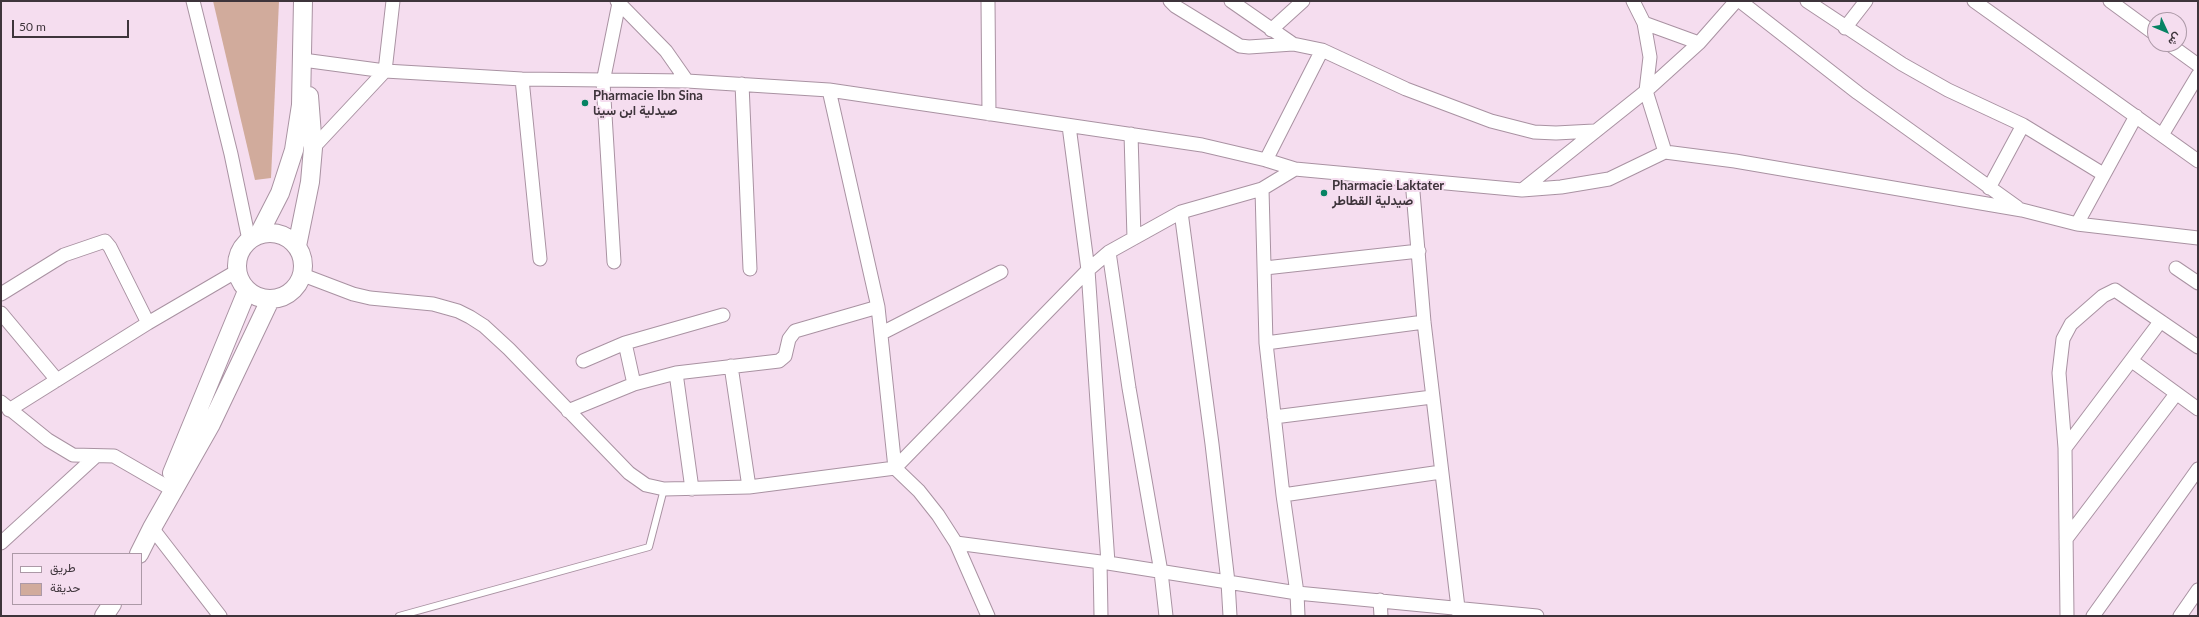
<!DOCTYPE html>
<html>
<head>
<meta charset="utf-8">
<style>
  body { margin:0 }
  #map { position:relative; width:2199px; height:617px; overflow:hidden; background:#f5ddef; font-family:Lato,Vazirmatn,sans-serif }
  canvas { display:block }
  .frame { position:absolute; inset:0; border:2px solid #3e343b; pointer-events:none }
  .legend { position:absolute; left:12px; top:553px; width:130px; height:52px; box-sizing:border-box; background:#f5ddef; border:1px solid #ac99a7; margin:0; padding:5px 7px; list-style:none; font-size:12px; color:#3e343b }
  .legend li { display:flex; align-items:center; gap:8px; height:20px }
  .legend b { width:20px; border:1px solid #ac99a7 }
  .north { position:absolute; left:2147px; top:12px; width:40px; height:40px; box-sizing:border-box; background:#f5ddef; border:1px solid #ac99a7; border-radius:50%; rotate:134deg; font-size:11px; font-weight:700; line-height:16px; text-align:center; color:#3e343b }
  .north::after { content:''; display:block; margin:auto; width:14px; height:18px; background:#068363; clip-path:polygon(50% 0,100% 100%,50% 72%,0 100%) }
  .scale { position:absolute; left:12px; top:20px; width:117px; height:18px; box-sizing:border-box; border:2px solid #3e343b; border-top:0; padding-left:5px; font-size:12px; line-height:14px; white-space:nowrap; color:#3e343b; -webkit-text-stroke:3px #f5ddef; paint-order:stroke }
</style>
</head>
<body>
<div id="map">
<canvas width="2199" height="617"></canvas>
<div class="frame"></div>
<ul class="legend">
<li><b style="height:5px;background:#fff"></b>طريق</li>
<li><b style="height:11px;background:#d1ab9c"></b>حديقة</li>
</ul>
<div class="north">ش</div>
<div class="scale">50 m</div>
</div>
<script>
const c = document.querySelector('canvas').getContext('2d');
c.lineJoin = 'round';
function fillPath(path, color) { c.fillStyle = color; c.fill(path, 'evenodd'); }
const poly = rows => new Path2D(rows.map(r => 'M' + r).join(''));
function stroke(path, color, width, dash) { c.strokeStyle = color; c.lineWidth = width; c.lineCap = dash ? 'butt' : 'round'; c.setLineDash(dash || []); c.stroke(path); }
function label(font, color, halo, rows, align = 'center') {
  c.font = font + ' Lato,Vazirmatn,sans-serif'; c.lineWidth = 4; c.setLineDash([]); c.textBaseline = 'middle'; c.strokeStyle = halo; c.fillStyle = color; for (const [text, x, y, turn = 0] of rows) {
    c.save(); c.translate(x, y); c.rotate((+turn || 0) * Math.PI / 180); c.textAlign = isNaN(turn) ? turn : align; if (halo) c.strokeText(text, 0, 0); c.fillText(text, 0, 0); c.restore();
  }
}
fillPath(poly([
  [213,1,279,1,271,178,255,180]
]), '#d1ab9c');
const lane = poly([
  [399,616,649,547,664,489]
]);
const street = poly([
  [193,1,231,154,249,240],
  [617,1,666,51,687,81],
  [988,1,989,114],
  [1170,1,1175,6,1240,46,1249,47,1293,44,1322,50,1406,89,1491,121,1534,132,1556,133,1594,131],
  [1231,1,1293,44],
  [1740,1,1858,93,2017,207],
  [1807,1,1902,64,1948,90,2023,125,2103,174],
  [1974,1,2198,161],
  [2110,1,2155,34],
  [1644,23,1699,43],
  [1845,28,1866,1],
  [1271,30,1303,1],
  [2169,44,2198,65],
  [303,60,385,71,522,79,687,81,829,90,1202,145,1266,160,1295,169,1522,190,1561,187,1609,179,1665,152,1735,161,2022,210,2077,224,2198,238],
  [522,79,540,259],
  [742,84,750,269],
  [829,90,878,307,895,468,919,491,938,515,956,543,988,616],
  [1069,126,1088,270,1108,563],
  [1131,134,1134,238],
  [2162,135,2198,75],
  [313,148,385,71,393,1],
  [1665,152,1646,91,1699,43,1736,1],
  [1266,160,1322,50],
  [1412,180,1424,322,1459,616],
  [1989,188,2023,125],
  [1262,189,1266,343,1283,495,1297,593,1298,616],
  [1522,190,1646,91,1650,57,1644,23,1633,1],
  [1181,212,1212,444,1228,582,1230,616],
  [2077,224,2136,116],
  [1109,252,1129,388,1161,572,1166,616],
  [614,262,603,82,619,3],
  [1265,268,1419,251],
  [2176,268,2198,283],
  [303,275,353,294,370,298,433,304,458,311,470,317,484,326,509,349,629,473,646,485,664,489,749,487,895,468,1088,270,1109,252,1181,212,1262,189,1295,169],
  [1,294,64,255,105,241,110,247,148,323],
  [1,313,57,380],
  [882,333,1001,272],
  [625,343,634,384],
  [1266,343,1424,322],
  [583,361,625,343,723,315],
  [2132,361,2198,409],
  [731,366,749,487],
  [676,373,692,489],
  [1,402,48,440,73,455,114,456,166,486],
  [9,410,148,323,237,271],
  [568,411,634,384,676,373,779,361,785,356,789,339,795,331,878,307],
  [1274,417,1432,397],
  [2065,448,2160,322],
  [1283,495,1441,472],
  [152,528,220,616],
  [2066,539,2176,394],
  [1,543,96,456],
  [956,543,1108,563,1297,593,1537,616],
  [1100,562,1101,616],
  [1380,600,1381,616],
  [2067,616,2065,448,2059,373,2063,339,2071,324,2103,296,2115,290,2198,347],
  [2093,616,2198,469],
  [2180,616,2198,590]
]);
const secondary = poly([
  '237 266a33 33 0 1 1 66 0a33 33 0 1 1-66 0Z',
  [259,234,280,193,294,150,301,105,303,1],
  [297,246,310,182,313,148,309,96],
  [172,473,247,291],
  [139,554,152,528,211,424,270,300],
  [104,616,112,604]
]);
stroke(lane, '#a992a2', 8);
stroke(street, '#a992a2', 15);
stroke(secondary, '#a992a2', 20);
stroke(lane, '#fff', 6);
stroke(street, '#fff', 13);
stroke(secondary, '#fff', 18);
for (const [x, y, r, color] of [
  [585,103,4,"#068363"],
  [1324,193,4,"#068363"]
]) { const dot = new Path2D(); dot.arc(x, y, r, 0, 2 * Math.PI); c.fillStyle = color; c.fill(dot); stroke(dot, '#f5ddef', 1.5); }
label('bold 13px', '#3e343b', '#f5ddef', [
  ["Pharmacie Ibn Sina",593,96],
  ["صيدلية ابن سينا",593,111],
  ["Pharmacie Laktater",1332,186],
  ["صيدلية القطاطر",1332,201]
], 'left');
</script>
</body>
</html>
